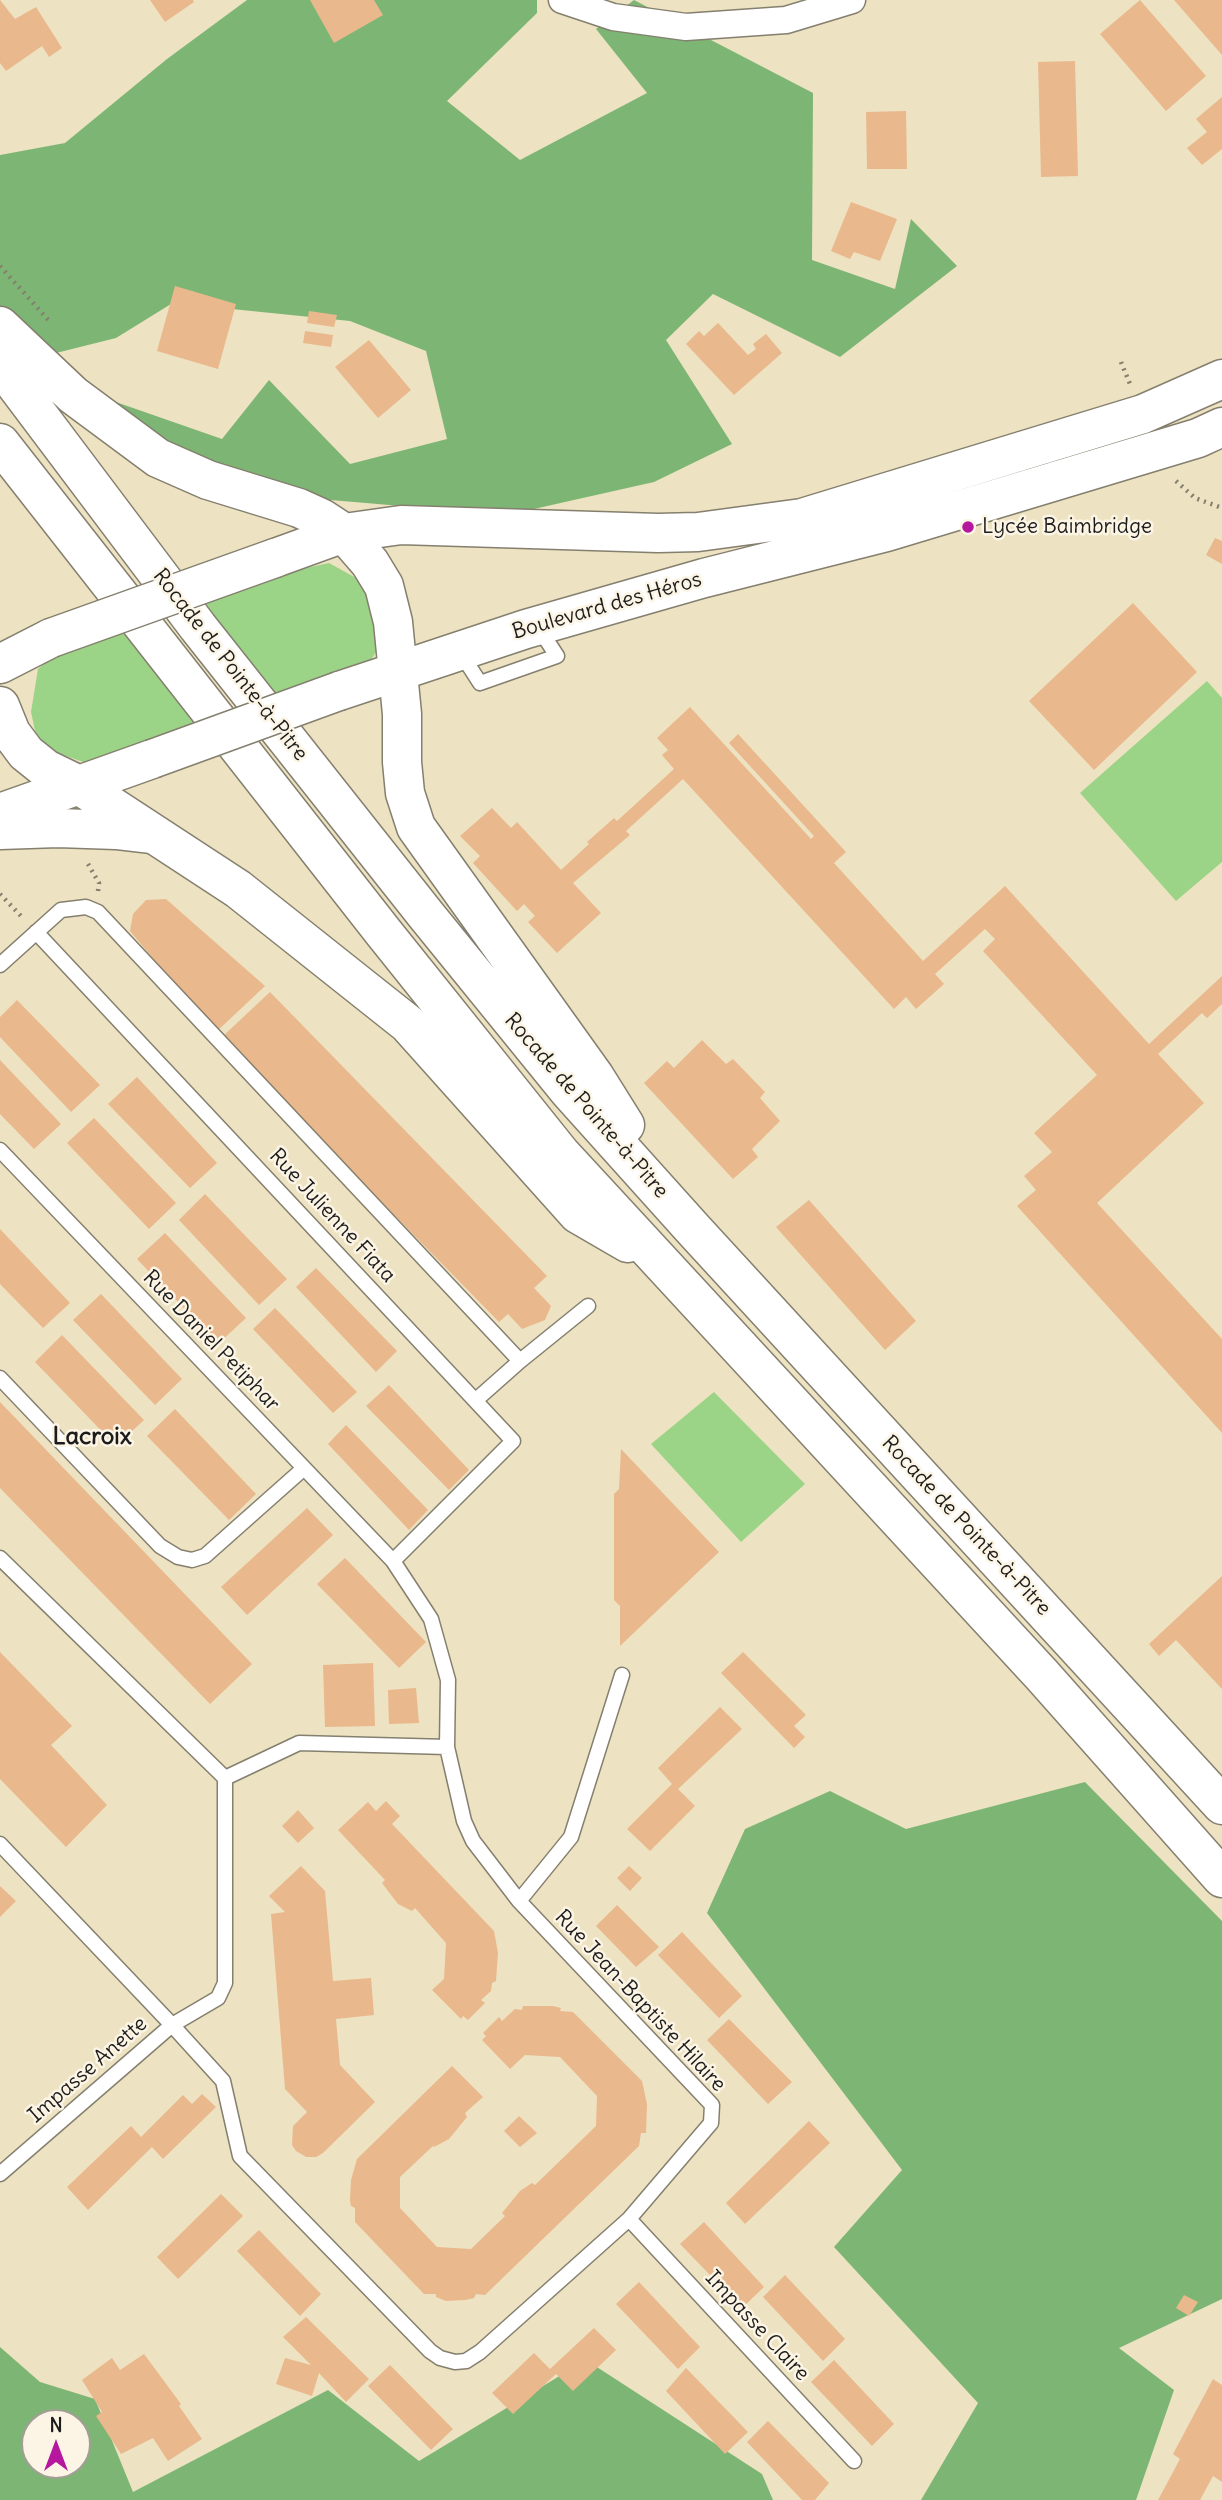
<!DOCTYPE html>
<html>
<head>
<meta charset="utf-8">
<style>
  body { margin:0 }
  #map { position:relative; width:1222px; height:2500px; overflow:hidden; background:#ede2c1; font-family:Delius,sans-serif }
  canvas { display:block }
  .north { position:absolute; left:21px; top:2409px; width:70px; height:70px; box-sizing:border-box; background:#fcf5e5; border:2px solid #a29e95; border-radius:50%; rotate:0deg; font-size:19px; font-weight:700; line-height:28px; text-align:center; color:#1c1c1c }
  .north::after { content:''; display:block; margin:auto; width:24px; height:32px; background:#b5179e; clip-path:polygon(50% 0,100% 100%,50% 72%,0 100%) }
</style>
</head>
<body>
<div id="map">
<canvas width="1222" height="2500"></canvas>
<div class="north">N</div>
</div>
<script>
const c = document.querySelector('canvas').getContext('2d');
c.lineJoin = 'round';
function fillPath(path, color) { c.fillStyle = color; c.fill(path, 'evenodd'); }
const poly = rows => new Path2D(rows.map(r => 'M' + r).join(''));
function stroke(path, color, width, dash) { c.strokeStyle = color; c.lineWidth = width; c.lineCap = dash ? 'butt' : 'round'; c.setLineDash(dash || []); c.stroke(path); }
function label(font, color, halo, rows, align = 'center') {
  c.font = font + ' Delius,sans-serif'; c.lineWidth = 5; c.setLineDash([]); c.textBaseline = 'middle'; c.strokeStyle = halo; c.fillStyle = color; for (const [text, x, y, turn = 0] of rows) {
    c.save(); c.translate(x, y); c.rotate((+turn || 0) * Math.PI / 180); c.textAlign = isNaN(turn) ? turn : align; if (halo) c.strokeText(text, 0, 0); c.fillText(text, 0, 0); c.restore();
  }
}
fillPath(poly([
  [329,563,369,585,384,638,370,662,273,696,203,600,297,570],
  [129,630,200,722,113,761,83,762,55,752,36,735,31,712,38,669,60,651],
  [1207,681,1222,698,1222,862,1176,901,1080,793],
  [714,1392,805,1484,741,1542,651,1444]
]), '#9cd487');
fillPath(poly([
  [247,0,537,0,537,13,447,101,520,160,647,93,596,29,634,0,813,93,812,260,895,289,911,219,957,266,840,357,713,294,666,340,732,444,654,482,507,515,307,498,180,464,90,393,222,439,269,380,350,464,447,439,426,351,350,321,222,308,192,291,116,338,48,355,0,307,0,155,65,143,167,59],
  [1085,1782,1222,1921,1222,2299,1119,2348,1174,2390,1136,2500,921,2500,978,2403,834,2247,902,2170,707,1913,745,1829,830,1791,906,1829],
  [0,2347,40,2382,95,2399,133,2492,328,2390,419,2461,586,2360,762,2474,773,2500,0,2500],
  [35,2423,77,2423,77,2465,35,2465]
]), '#7db674');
fillPath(poly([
  [0,0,15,19,36,7,62,48,49,57,42,46,6,71,0,63],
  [150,0,193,0,194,2,165,22],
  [310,0,374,0,383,15,334,43],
  [1140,0,1206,76,1166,111,1100,34],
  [1174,0,1222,0,1222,55],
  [1075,61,1078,176,1041,177,1038,62],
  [1222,97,1222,149,1202,165,1187,148,1207,132,1196,119],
  [906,111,907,169,867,169,866,112],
  [851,202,897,219,880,261,854,252,850,259,831,251],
  [175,286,236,304,218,369,157,351],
  [309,311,337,315,334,327,307,323],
  [718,323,748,355,756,349,753,344,766,334,782,353,734,395,686,344,699,331,704,336],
  [305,331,333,335,331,347,303,343],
  [369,340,411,390,378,418,335,367],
  [1215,538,1222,541,1222,564,1206,555],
  [1133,603,1197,672,1094,770,1029,701],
  [690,707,811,839,814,836,729,743,738,734,846,852,834,863,923,961,1005,886,1149,1044,1222,976,1222,1004,1207,1018,1202,1013,1158,1054,1204,1103,1097,1203,1222,1339,1222,1433,1017,1206,1036,1190,1024,1176,1052,1152,1034,1133,1097,1075,983,951,995,939,985,929,935,974,944,984,916,1009,906,997,894,1009,683,779,626,831,630,835,573,883,601,913,557,953,528,922,535,916,524,904,517,911,473,863,480,856,460,836,492,808,511,828,517,822,561,870,589,844,587,842,614,818,617,821,674,769,662,755,668,750,657,738],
  [166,899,265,986,215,1033,130,931,133,914,146,900],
  [270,992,547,1276,534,1288,551,1306,545,1320,522,1329,508,1314,499,1322,221,1038],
  [17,1000,100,1085,71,1112,0,1037,0,1017],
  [702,1040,726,1064,733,1059,765,1092,760,1098,780,1121,752,1149,758,1157,733,1179,644,1083,667,1061,674,1068],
  [0,1060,61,1124,34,1149,0,1114],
  [137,1077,217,1163,190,1188,108,1104],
  [94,1118,176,1203,149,1229,67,1143],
  [205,1194,287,1279,259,1305,179,1220],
  [809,1200,916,1321,885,1350,776,1227],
  [0,1229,70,1303,43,1328,0,1284],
  [165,1233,246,1318,218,1344,137,1259],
  [316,1268,397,1351,376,1372,296,1287],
  [101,1294,182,1379,155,1405,73,1320],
  [275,1308,357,1392,333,1413,253,1329],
  [62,1335,144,1420,116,1446,35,1362],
  [389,1385,469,1470,449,1490,366,1406],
  [0,1402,252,1664,210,1704,0,1488],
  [175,1409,256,1494,229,1520,147,1436],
  [346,1425,428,1510,409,1530,328,1444],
  [621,1449,719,1552,620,1646,620,1606,614,1600,614,1494,619,1489],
  [307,1508,333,1535,247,1615,221,1587],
  [345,1558,426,1642,399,1668,317,1584],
  [1222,1576,1222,1689,1176,1640,1159,1656,1149,1644],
  [0,1652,72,1726,51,1745,107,1805,66,1847,0,1779],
  [743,1652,806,1715,794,1726,805,1737,794,1748,721,1673],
  [373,1663,375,1726,325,1727,323,1665],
  [416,1688,419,1723,389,1724,388,1690],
  [720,1707,742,1729,678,1789,695,1806,650,1851,627,1829,672,1784,658,1768],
  [386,1801,400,1816,392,1824,494,1931,498,1953,496,1981,492,1983,491,1991,481,2000,485,2003,468,2020,463,2016,461,2019,432,1990,444,1979,446,1943,415,1908,412,1911,398,1904,382,1883,385,1880,338,1830,368,1802,376,1811],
  [298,1810,314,1828,298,1843,282,1826],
  [301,1866,325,1891,333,1981,371,1978,374,2015,336,2019,340,2065,375,2102,323,2153,316,2157,306,2157,296,2151,292,2145,293,2126,307,2112,285,2089,271,1914,285,1912,269,1896],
  [629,1866,642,1878,630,1891,617,1878],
  [0,1886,16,1901,0,1917],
  [617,1905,659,1947,636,1967,596,1926],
  [682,1932,742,1996,719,2018,658,1955],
  [523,2006,553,2006,561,2008,560,2011,573,2012,642,2081,647,2104,646,2133,641,2133,639,2146,485,2295,476,2294,474,2298,465,2300,446,2301,436,2297,436,2294,424,2294,355,2222,355,2208,351,2206,350,2200,351,2180,357,2159,452,2066,483,2097,465,2113,467,2117,449,2139,436,2146,433,2147,434,2145,400,2177,400,2208,437,2247,471,2249,505,2216,502,2213,520,2191,532,2183,535,2185,596,2126,597,2096,560,2057,525,2055,510,2069,482,2040,486,2036,483,2033,499,2017,502,2021,515,2009,522,2010],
  [729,2019,792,2082,768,2104,707,2040],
  [202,2094,216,2107,163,2159,152,2147,88,2210,67,2187,131,2126,141,2137,183,2095,192,2104],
  [519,2116,537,2133,520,2147,504,2131],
  [809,2121,830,2143,745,2224,726,2203],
  [221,2194,243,2216,178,2279,157,2257],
  [704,2222,764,2287,742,2308,680,2244],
  [259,2230,321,2294,300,2316,237,2251],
  [785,2275,845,2339,823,2361,763,2297],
  [639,2282,700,2347,678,2369,616,2304],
  [1184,2295,1198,2302,1189,2316,1176,2308],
  [306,2317,369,2379,346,2402,319,2373,312,2396,276,2384,285,2358,311,2365,283,2337],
  [594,2328,616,2350,573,2391,556,2374,513,2414,492,2393,534,2353,550,2369],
  [144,2354,181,2404,179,2406,202,2439,168,2461,153,2438,121,2454,96,2416,102,2412,82,2380,112,2358,120,2370],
  [834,2360,894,2424,872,2446,811,2382],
  [390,2365,453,2429,431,2450,368,2386],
  [686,2368,748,2432,725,2454,666,2391],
  [1213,2379,1222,2385,1222,2482,1213,2476,1200,2500,1158,2500,1180,2459,1173,2454],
  [768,2421,829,2483,815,2500,802,2500,747,2442]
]), '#eab88d');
const lane = poly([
  [460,652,480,683,557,656,538,627],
  [36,932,513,1441,393,1561],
  [0,965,61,910,86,907,98,912,520,1361],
  [0,1150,393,1561,431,1619,448,1680,447,1747,464,1821,473,1841,519,1901,712,2105,711,2123,629,2219,480,2352,466,2361,455,2362,440,2358,430,2351,240,2156,223,2081,172,2025,0,1844],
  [0,1378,160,1546,178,1557,192,1560,205,1556,303,1469],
  [476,1400,520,1361,588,1306],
  [0,1558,225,1778,225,1983,218,1998,172,2025,0,2174],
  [225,1778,299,1743,447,1747],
  [519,1901,571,1837,622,1675],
  [629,2219,854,2461]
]);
const street = poly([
  [562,0,613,17,686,27,786,20,852,0]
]);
const primary = poly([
  [0,813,79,785]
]);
const highway = poly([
  [0,326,73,395,158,458,208,480,299,508,321,518,344,533,370,563,384,586,393,622,402,714,402,762,405,793,416,827,595,1077,625,1125],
  [0,364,198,627,426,915,569,1091,693,1229,1222,1805],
  [0,443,384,933,561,1154,1042,1675,1222,1878],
  [275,558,344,533,401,525,658,533,698,532,802,518,1143,414,1222,379],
  [0,664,51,638],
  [339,691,526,629,704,578,886,532,1198,438,1222,427],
  [0,706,11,733,26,753,46,769,79,785,238,889,408,1024,578,1214,628,1243],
  [79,785,152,759],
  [0,830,58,828,116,830,150,834]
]);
stroke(lane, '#847f6e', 17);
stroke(street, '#847f6e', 29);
stroke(primary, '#847f6e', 41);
stroke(highway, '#847f6e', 41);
stroke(poly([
  [0,266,51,323],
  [1121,362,1130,384],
  [1176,481,1195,498,1222,508],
  [88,864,99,883,98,891],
  [0,894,21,916]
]), '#847f6e', 4.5, [2, 5]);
stroke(lane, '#fff', 14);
stroke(street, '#fff', 26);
stroke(primary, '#fff', 38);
stroke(highway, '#fff', 38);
const highwayBridge = poly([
  [51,638,275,558],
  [152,759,339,691]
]);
stroke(highwayBridge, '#847f6e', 41, []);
stroke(highwayBridge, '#fff', 38);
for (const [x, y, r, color] of [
  [968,527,7,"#b5179e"]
]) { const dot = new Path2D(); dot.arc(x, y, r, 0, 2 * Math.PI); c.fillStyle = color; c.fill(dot); stroke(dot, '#fcf5e5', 2.5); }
label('21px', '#1c1c1c', '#fcf5e5', [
  ["Lycée Baimbridge",982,527]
], 'left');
label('21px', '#1c1c1c', '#fcf5e5', [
  ["Boulevard des Héros",607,606,-16],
  ["Rocade de Pointe-à-Pitre",230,665,52],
  ["Rocade de Pointe-à-Pitre",586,1106,49],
  ["Rue Julienne Fiata",332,1216,47],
  ["Rue Daniel Petiphar",211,1341,46],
  ["Rocade de Pointe-à-Pitre",966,1526,47],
  ["Rue Jean-Baptiste Hilaire",640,2001,47],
  ["Impasse Anette",88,2070,-41],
  ["Impasse Claire",757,2326,47]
]);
label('bold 24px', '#1c1c1c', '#fcf5e5', [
  ["Lacroix",92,1437]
]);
</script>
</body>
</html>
